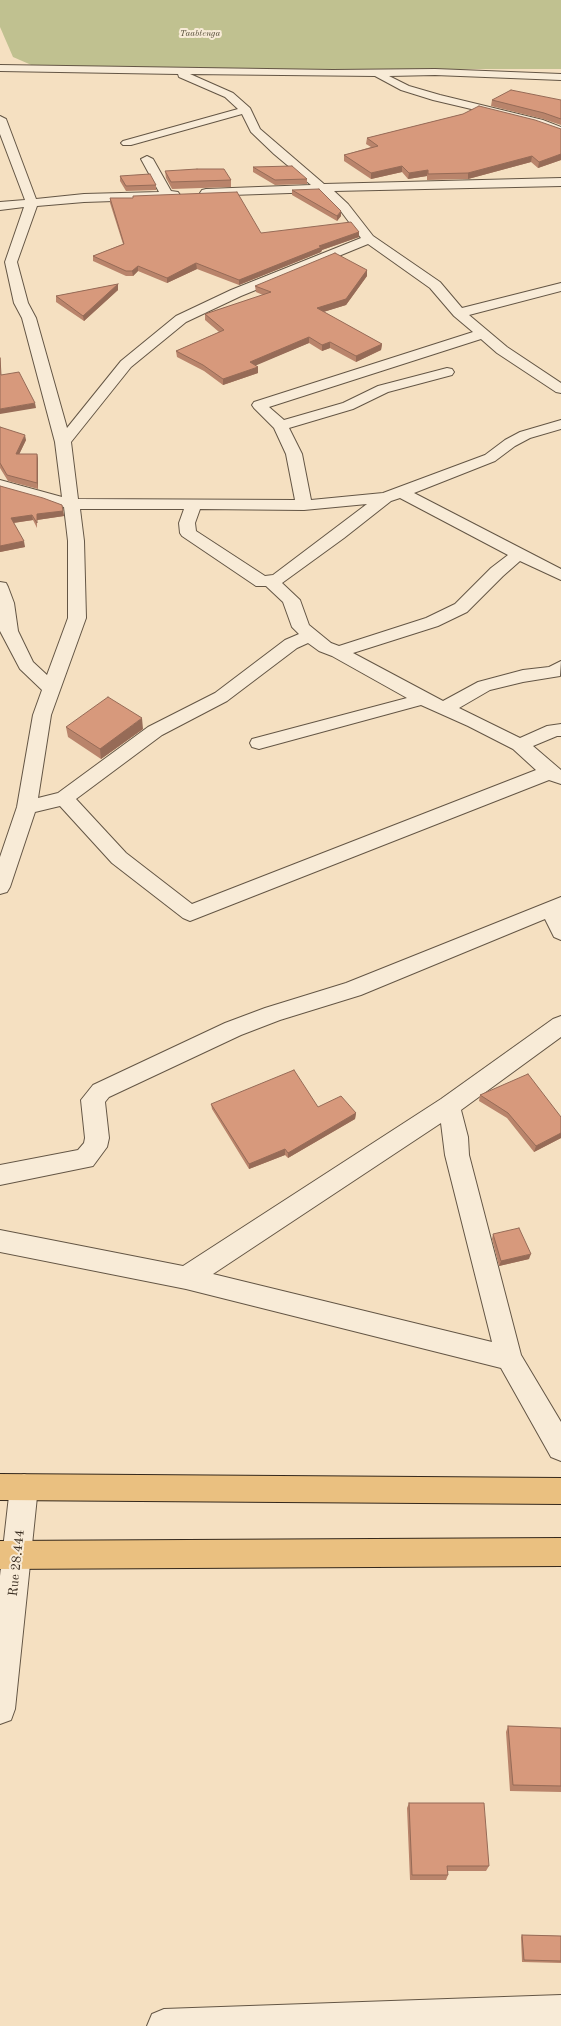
<!DOCTYPE html>
<html>
<head>
<meta charset="utf-8">
<style>
  body { margin:0 }
  canvas { display:block; background:#f5e0c1 }
</style>
</head>
<body>
<canvas width="561" height="2026"></canvas>
<script>
const c = document.querySelector('canvas').getContext('2d');
c.lineJoin = 'round';
function fillPath(path, color) { c.fillStyle = color; c.fill(path, 'evenodd'); }
const poly = rows => new Path2D(rows.map(r => 'M' + r).join(''));
function stroke(path, color, width, dash) { c.strokeStyle = color; c.lineWidth = width; c.lineCap = dash ? 'butt' : 'round'; c.setLineDash(dash || []); c.stroke(path); }
function label(font, color, halo, rows, align = 'center') {
  c.font = font + ' "Old Standard TT",serif'; c.lineWidth = 4; c.setLineDash([]); c.textBaseline = 'middle'; c.strokeStyle = halo; c.fillStyle = color; for (const [text, x, y, turn = 0] of rows) {
    c.save(); c.translate(x, y); c.rotate((+turn || 0) * Math.PI / 180); c.textAlign = isNaN(turn) ? turn : align; if (halo) c.strokeText(text, 0, 0); c.fillText(text, 0, 0); c.restore();
  }
}
fillPath(poly([
  [0,0,561,0,561,69,218,69,36,67,13,57,0,27]
]), '#c0c190');
const minor = poly([
  [0,65,333,70,435,69,561,74,561,80,435,75,389,76,409,86,440,95,543,120,561,127,561,134,535,124,433,100,401,90,375,76,190,74,233,93,250,108,260,129,324,184,561,178,561,186,334,191,348,204,373,236,440,282,462,308,561,283,561,291,469,315,507,347,561,383,561,393,556,392,497,353,481,339,269,407,284,420,343,403,378,386,447,368,452,369,454,372,452,375,388,392,353,409,289,428,302,454,311,500,383,493,485,455,505,440,520,432,561,420,561,429,530,438,515,446,495,461,414,493,561,569,561,580,520,561,503,576,467,612,438,626,353,653,443,701,478,682,523,670,549,667,561,661,560,676,523,682,490,690,459,708,520,738,547,726,561,724,561,736,557,736,533,746,561,770,561,784,549,780,190,921,183,918,112,863,60,806,35,812,10,887,7,892,0,894,0,857,17,807,33,715,42,690,20,669,0,631,0,582,6,583,8,587,14,603,18,631,33,662,47,675,68,618,68,541,64,507,0,490,0,480,62,497,55,442,22,318,14,303,5,262,24,207,0,210,0,202,25,200,0,134,0,116,6,119,36,199,84,194,159,192,141,159,147,156,153,159,171,191,178,192,180,195,174,199,84,202,37,206,17,262,28,303,36,318,67,428,121,361,176,316,231,290,361,238,340,210,328,198,319,192,202,196,200,193,202,190,206,189,311,185,274,154,251,132,242,114,131,145,123,145,121,143,123,141,238,109,225,97,179,77,178,74,0,71,0,65],
  [368,244,430,288,454,316,473,332,254,402,252,405,254,408,274,428,286,454,295,500,78,499,71,442,131,367,186,322,241,296,368,244],
  [400,498,508,555,491,568,455,604,426,618,339,646,331,643,309,625,300,600,282,583,344,538,391,501,400,498],
  [367,504,273,575,265,576,196,531,195,523,200,509,304,510,367,504],
  [80,509,184,509,179,523,180,533,182,536,256,586,266,586,283,602,292,627,299,634,285,640,215,693,148,727,58,793,38,798,51,715,86,618,84,541,80,509],
  [308,643,319,651,332,656,407,698,252,739,250,743,252,747,259,749,421,705,468,726,513,749,536,770,192,904,126,853,76,799,162,735,227,701,297,648,308,643],
  [561,897,561,940,554,937,545,919,361,995,280,1020,241,1035,109,1097,105,1102,109,1138,107,1147,93,1166,0,1185,0,1165,78,1150,84,1143,85,1138,81,1100,93,1085,225,1023,265,1008,346,983,561,897],
  [561,1016,561,1037,461,1110,468,1137,469,1155,521,1355,561,1422,561,1461,551,1457,501,1368,186,1289,0,1252,0,1230,183,1266,441,1099,553,1019,561,1016],
  [441,1123,445,1155,492,1342,213,1274,441,1123],
  [24,1474,34,1478,38,1487,15,1709,11,1720,0,1724,0,1576,10,1487,14,1478,24,1474],
  [561,1995,561,2026,147,2026,152,2014,164,2009,561,1995]
]);
const major = poly([
  [0,1474,561,1478,561,1504,0,1500,0,1474],
  [561,1538,561,1566,0,1569,0,1541,561,1538]
]);
stroke(minor, '#645645', 2);
stroke(major, '#34281c', 2);
fillPath(minor, '#f8ebd7');
fillPath(major, '#eac080');
fillPath(poly([
  [492,100,561,100,561,125,543,119,491,106],
  [463,114,561,129,561,160,538,168,531,162,468,179,427,180,427,176,408,179,402,172,371,179,344,161,344,155,371,147,366,144,367,138],
  [253,167,307,179,307,184,275,185,253,172],
  [165,171,231,180,231,187,172,189,166,178],
  [120,176,156,185,156,190,126,191,120,181],
  [292,190,341,216,337,221,292,195],
  [133,196,261,233,359,232,359,237,322,250,321,252,239,285,197,269,167,283,138,271,133,276,126,276,93,261,93,256,123,244,110,203,110,198,133,198],
  [367,276,346,305,323,312,382,344,381,350,356,362,330,348,322,351,309,343,255,365,258,367,258,373,223,385,204,371,177,357,176,351,219,332,205,320,205,314,263,295,256,292,255,286],
  [118,284,118,290,84,321,56,302,56,296],
  [0,427,26,440,19,454,37,454,38,459,38,489,8,481,0,468],
  [0,486,62,505,64,516,37,520,37,528,33,520,14,523,25,547,0,552],
  [66,727,143,729,101,759,68,737],
  [480,1095,561,1117,561,1138,534,1152,507,1118,479,1101],
  [211,1104,318,1107,356,1113,355,1119,288,1158,285,1155,249,1169,212,1109],
  [493,1234,529,1259,499,1266,492,1239],
  [508,1726,561,1728,561,1792,510,1791,506,1732],
  [409,1803,489,1866,486,1871,448,1871,448,1875,446,1880,410,1880,407,1808],
  [522,1935,561,1936,561,1963,522,1962,521,1937]
]), '#b9846b');
fillPath(poly([
  [561,154,561,160,538,168,539,162],
  [532,156,531,162,468,179,468,173],
  [402,166,402,172,371,179,371,173],
  [428,170,427,176,408,179,409,173],
  [341,211,341,216,337,221,337,216],
  [359,232,359,237,322,250,321,252,239,285,239,280,319,246],
  [196,263,197,269,167,283,167,278],
  [138,266,138,271,133,276,132,271],
  [367,270,367,276,346,305,317,314,317,308],
  [118,284,118,290,84,321,83,316],
  [309,337,309,343,250,368,250,362],
  [330,342,330,348,322,351,322,345],
  [382,344,381,350,356,362,356,356],
  [258,367,258,373,223,385,223,379],
  [35,403,36,408,0,414,0,409],
  [25,435,26,440,17,459,16,454],
  [37,454,38,459,38,489,37,483],
  [63,511,64,516,37,520,37,528,37,514],
  [32,515,33,520,12,523,11,518],
  [24,541,25,547,0,552,0,546],
  [142,718,143,729,101,759,100,749],
  [356,1113,355,1119,288,1158,288,1153],
  [561,1133,561,1138,534,1152,536,1146],
  [285,1149,285,1155,249,1169,249,1164],
  [531,1254,529,1259,499,1266,501,1261]
]), '#966b57');
const building = poly([
  [511,90,561,100,561,119,544,113,492,100,511,90],
  [479,106,535,120,561,129,561,154,539,162,532,156,468,173,428,174,428,170,409,173,402,166,371,173,344,155,378,146,367,138,463,114,479,106],
  [292,166,307,179,275,180,253,167,292,166],
  [197,169,224,169,231,180,171,182,165,171,197,169],
  [150,174,156,185,126,186,120,176,150,174],
  [319,189,341,211,337,216,292,190,319,189],
  [237,192,261,233,351,222,359,232,319,246,322,247,239,280,196,263,167,278,138,266,132,271,126,271,93,256,124,244,110,198,133,198,133,196,237,192],
  [335,253,367,270,346,299,317,308,382,344,356,356,330,342,322,345,309,337,250,362,258,367,223,379,203,365,176,351,224,330,205,314,271,292,255,286,335,253],
  [118,284,83,316,56,296,118,284],
  [0,358,1,375,19,372,35,403,0,409,0,358],
  [0,427,25,435,16,454,37,454,37,483,7,475,0,463,0,427],
  [0,486,43,498,62,505,63,511,37,514,37,523,32,515,11,518,24,541,0,546,0,486],
  [108,697,142,718,100,749,66,727,108,697],
  [294,1070,318,1107,341,1096,356,1113,288,1153,285,1149,249,1164,211,1104,294,1070],
  [528,1074,561,1117,561,1133,536,1146,508,1113,480,1095,528,1074],
  [519,1228,531,1254,501,1261,493,1234,519,1228],
  [508,1726,561,1728,561,1786,513,1785,508,1726],
  [409,1803,484,1803,489,1866,447,1866,448,1875,412,1875,409,1803],
  [522,1935,561,1936,561,1961,524,1960,522,1935]
]);
fillPath(building, '#d7997c');
stroke(building, '#966b57', 1);
label('italic 9px', '#574e39', '#f8ebd7', [
  ["Taabtenga",200,34]
]);
label('13px', '#34281c', '#f8ebd7', [
  ["Rue 28.444",17,1563,-84]
]);
</script>
</body>
</html>
